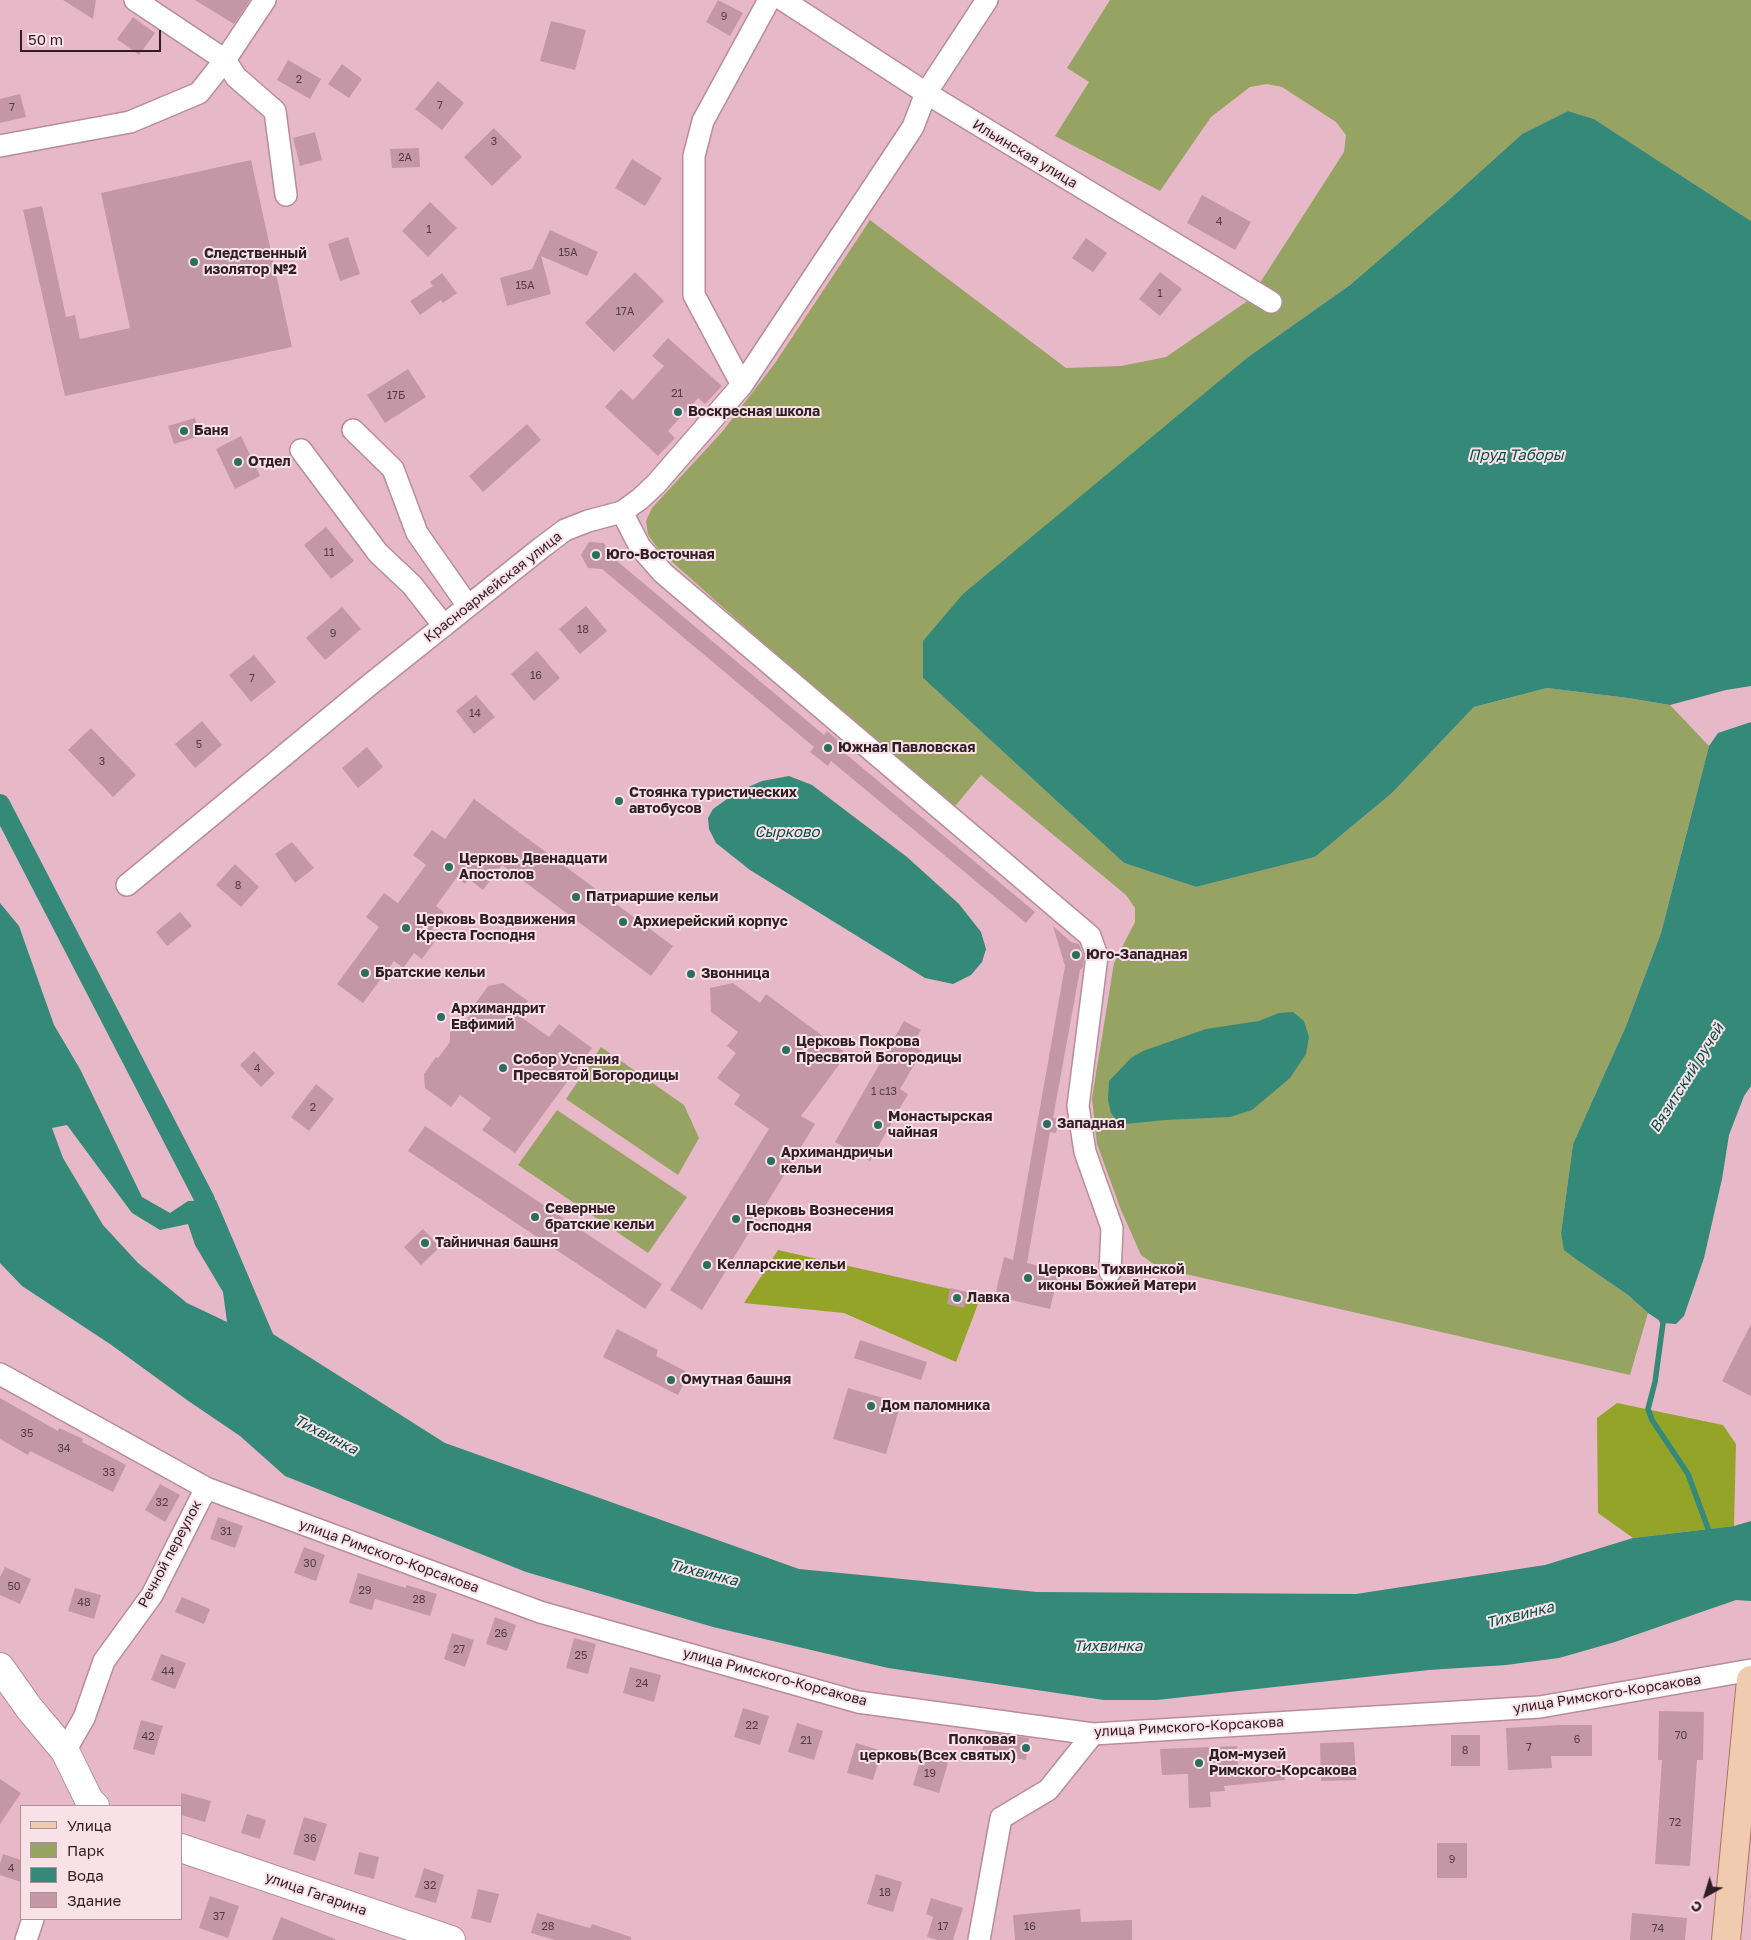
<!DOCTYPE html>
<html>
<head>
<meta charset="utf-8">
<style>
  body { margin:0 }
  #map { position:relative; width:1751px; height:1940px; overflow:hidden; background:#e7b9c8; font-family:"Golos Text",sans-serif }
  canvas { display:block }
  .legend { position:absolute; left:20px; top:1805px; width:162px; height:115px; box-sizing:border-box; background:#f9e1e8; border:1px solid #a8939a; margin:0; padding:6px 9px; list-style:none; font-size:15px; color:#2f1e24 }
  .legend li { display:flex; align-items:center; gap:10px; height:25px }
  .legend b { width:25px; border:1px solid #a8939a }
  .north { position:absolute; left:1681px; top:1870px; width:50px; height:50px; -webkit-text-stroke:4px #f9e1e8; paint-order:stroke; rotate:219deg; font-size:14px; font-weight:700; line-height:20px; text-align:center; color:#2f1e24 }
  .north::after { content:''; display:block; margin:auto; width:18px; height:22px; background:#2f1e24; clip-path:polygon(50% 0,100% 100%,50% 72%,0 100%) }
  .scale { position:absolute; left:20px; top:30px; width:141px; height:22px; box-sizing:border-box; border:2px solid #2f1e24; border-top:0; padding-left:6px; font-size:15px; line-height:18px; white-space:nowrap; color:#2f1e24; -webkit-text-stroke:4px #f9e1e8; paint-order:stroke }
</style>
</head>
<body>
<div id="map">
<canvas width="1751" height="1940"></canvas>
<ul class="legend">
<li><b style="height:6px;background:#f1cbaf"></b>Улица</li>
<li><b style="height:14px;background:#97a362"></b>Парк</li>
<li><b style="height:14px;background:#358978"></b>Вода</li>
<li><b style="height:14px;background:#c497a6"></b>Здание</li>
</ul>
<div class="north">С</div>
<div class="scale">50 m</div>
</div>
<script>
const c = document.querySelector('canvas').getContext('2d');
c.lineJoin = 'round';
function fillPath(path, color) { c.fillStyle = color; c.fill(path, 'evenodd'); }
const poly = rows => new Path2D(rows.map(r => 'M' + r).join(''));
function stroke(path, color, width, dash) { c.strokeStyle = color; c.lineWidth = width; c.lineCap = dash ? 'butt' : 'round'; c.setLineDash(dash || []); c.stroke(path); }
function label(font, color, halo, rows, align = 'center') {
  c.font = font + ' "Golos Text",sans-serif'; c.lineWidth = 4; c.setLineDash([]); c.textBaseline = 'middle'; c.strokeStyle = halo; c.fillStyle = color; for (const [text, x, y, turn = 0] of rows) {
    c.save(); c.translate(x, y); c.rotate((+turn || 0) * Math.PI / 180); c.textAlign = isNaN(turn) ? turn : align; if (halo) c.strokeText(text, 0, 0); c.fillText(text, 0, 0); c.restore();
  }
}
fillPath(poly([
  [1110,0,1751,0,1751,221,1594,119,1568,111,1522,134,1451,198,1350,285,1248,357,1149,441,923,678,1124,863,1196,887,1315,857,1392,793,1474,707,1547,688,1628,698,1670,705,1709,746,1661,933,1626,1026,1573,1144,1561,1233,1565,1250,1577,1260,1628,1295,1648,1313,1630,1375,1159,1268,1141,1255,1121,1210,1097,1144,1092,1098,1114,963,1135,922,1135,908,1126,895,981,775,951,811,660,551,648,535,646,521,652,508,722,432,775,363,870,220,1066,368,1121,366,1166,357,1249,300,1344,152,1346,135,1336,122,1282,87,1267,84,1250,87,1211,117,1160,191,1055,136,1089,82,1067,68],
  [601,1047,684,1105,699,1138,678,1175,566,1099],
  [557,1110,687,1197,648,1253,518,1165]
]), '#97a362');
fillPath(poly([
  [778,1250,981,1296,956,1362,844,1313,744,1303],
  [1617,1403,1723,1425,1736,1444,1734,1526,1633,1538,1598,1513,1597,1418]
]), '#94a428');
fillPath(poly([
  [1568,111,1594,119,1751,221,1751,686,1726,690,1670,705,1628,698,1547,688,1474,707,1392,793,1315,857,1196,887,1124,863,923,678,923,641,963,594,1248,357,1350,285,1451,198,1522,134],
  [1751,722,1751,1086,1744,1096,1729,1135,1722,1179,1704,1258,1684,1316,1676,1324,1663,1323,1648,1313,1628,1295,1577,1260,1564,1250,1561,1233,1573,1144,1626,1026,1661,933,1709,746,1718,733],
  [789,776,812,785,907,857,959,904,981,932,986,949,982,962,971,975,953,984,925,978,750,870,716,843,709,829,708,818,713,809,737,792,762,781],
  [0,903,19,926,54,1025,80,1069,142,1197,170,1213,188,1201,216,1200,273,1334,445,1443,799,1569,1037,1592,1356,1594,1545,1565,1633,1538,1734,1526,1751,1521,1751,1601,1736,1600,1615,1642,1559,1658,1506,1665,1429,1670,1157,1700,1104,1700,888,1668,713,1627,526,1572,285,1476,240,1436,187,1400,110,1344,22,1286,0,1263],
  [67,1125,132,1213,160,1230,188,1224,195,1245,223,1292,227,1322,187,1303,138,1263,103,1225,63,1158,52,1128],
  [1293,1012,1304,1021,1309,1037,1306,1054,1290,1078,1252,1110,1230,1117,1165,1120,1125,1124,1117,1121,1111,1113,1108,1100,1109,1081,1131,1058,1143,1051,1206,1029,1259,1021,1279,1013]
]), '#358978');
stroke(poly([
  [1661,1318,1663,1323,1655,1382,1648,1409,1652,1420,1688,1474,1710,1534]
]), '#358978', 5.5);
stroke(poly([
  [0,804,205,1200]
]), '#358978', 20);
fillPath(poly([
  [63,0,96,0,93,19],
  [195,0,250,0,234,24],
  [718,0,743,13,730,36,706,22],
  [133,17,155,33,139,55,117,39],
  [551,21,586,30,575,70,540,61],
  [288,60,321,79,310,99,277,80],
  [342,64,362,79,349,98,328,84],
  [438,81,464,103,442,130,415,109],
  [20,94,26,117,0,123,0,99],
  [494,128,522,157,492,186,464,157],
  [315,132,322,160,300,166,293,138],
  [419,148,420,167,392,168,390,149],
  [632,159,662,178,645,206,615,188],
  [251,160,292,347,65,396,23,210,42,206,66,317,75,315,80,339,130,328,101,193],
  [1202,195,1251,222,1235,250,1187,223],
  [430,202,457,228,428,257,402,231],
  [550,230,598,252,587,276,541,256,551,294,507,306,500,278,532,269],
  [348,237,360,274,340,281,328,244],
  [1086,238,1107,253,1093,272,1072,258],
  [635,272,664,301,614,352,585,323],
  [1160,272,1182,289,1160,316,1139,299],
  [442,273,457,293,443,303,441,300,420,315,410,301,433,286,430,282],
  [668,338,722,386,705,404,698,398,668,431,675,438,658,456,605,407,621,389,633,400,664,366,652,356],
  [408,369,426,397,385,423,367,395],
  [195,418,200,436,174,444,168,426],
  [527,424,541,440,483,492,469,476],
  [241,436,260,476,235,489,216,449],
  [326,527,354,561,331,579,304,545],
  [589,542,604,543,611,556,824,735,827,731,844,746,841,750,1035,912,1026,923,831,761,828,766,810,752,814,747,602,569,588,568,581,555],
  [586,606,607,631,580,654,559,629],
  [342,607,361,629,325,660,306,638],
  [537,651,560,678,534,701,511,674],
  [254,655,276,682,251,702,229,675],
  [476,695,495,717,474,734,456,711],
  [202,721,222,745,195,768,175,744],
  [91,728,136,775,113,797,68,750],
  [367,747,383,767,358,788,342,768],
  [474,799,673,946,651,976,502,865,483,890,469,879,465,884,457,877,436,906,444,912,432,929,440,934,422,959,414,953,403,968,394,961,363,1003,337,984,379,927,366,917,384,893,398,903,426,865,413,855,432,830,445,839],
  [292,842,314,868,295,883,275,854],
  [235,864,259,887,241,907,216,885],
  [180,912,192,926,167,946,156,932],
  [1053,926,1071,942,1079,944,1084,957,1083,967,1080,970,1053,1118,1059,1119,1056,1133,1050,1132,1027,1263,1059,1271,1050,1309,995,1296,1004,1257,1013,1260,1065,966],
  [503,983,528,1001,518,1015,549,1037,559,1024,592,1048,515,1153,482,1130,491,1118,460,1095,451,1107,425,1088,424,1074,436,1057,438,1058,450,1042,450,1033,456,1024,465,1022,477,1006,475,1004,488,986],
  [733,983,760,1003,766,994,847,1054,801,1116,815,1124,702,1310,670,1290,769,1129,734,1104,740,1095,717,1078,736,1053,727,1046,738,1032,711,1012,710,988],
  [904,1021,921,1030,912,1045,922,1051,900,1089,908,1094,870,1161,835,1142],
  [254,1051,275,1073,261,1087,240,1065],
  [316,1084,334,1099,309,1131,291,1117],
  [425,1126,662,1284,645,1309,408,1151],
  [423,1229,440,1247,421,1265,404,1247],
  [950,1288,967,1292,964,1308,947,1304],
  [1751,1324,1751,1396,1722,1381],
  [617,1329,658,1350,656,1356,689,1373,678,1395,603,1357],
  [860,1340,927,1362,921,1380,854,1358],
  [848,1388,901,1403,886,1454,833,1439],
  [0,1398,58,1431,59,1428,83,1439,82,1442,126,1465,113,1492,30,1451,28,1455,0,1439],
  [160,1484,180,1495,165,1522,145,1510],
  [218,1517,243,1526,235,1548,210,1539],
  [304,1547,325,1555,316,1581,294,1573],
  [5,1567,31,1579,20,1604,0,1595,0,1577],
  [358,1573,406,1588,406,1585,437,1594,430,1616,375,1599,372,1610,349,1603],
  [75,1588,101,1595,94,1619,68,1611],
  [182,1597,210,1609,204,1624,175,1612],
  [495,1617,516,1625,507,1651,486,1644],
  [452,1633,474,1640,465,1667,444,1659],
  [574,1638,596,1644,588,1674,566,1668],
  [161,1654,186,1663,175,1689,151,1680],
  [630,1667,661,1675,654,1702,623,1693],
  [743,1708,769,1716,760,1745,734,1737],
  [1659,1711,1704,1712,1703,1760,1697,1760,1690,1866,1655,1864,1662,1760,1658,1760],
  [141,1720,163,1726,154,1755,133,1749],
  [797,1723,823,1731,814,1760,788,1752],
  [1560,1725,1592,1725,1592,1756,1551,1756,1552,1768,1508,1770,1506,1728],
  [986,1732,1029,1738,1026,1760,982,1753],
  [1451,1735,1480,1735,1480,1766,1451,1766],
  [1354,1742,1356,1780,1321,1781,1320,1743],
  [856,1743,882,1751,873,1780,847,1773],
  [1237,1746,1238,1769,1284,1766,1285,1780,1224,1786,1225,1791,1210,1792,1211,1807,1189,1808,1188,1774,1162,1775,1160,1749],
  [922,1755,948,1763,939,1793,913,1785],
  [0,1779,21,1793,0,1824],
  [181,1793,211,1801,205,1822,181,1815],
  [247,1814,266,1820,260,1839,241,1833],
  [304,1817,327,1824,315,1861,293,1854],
  [1437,1843,1467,1843,1467,1878,1437,1878],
  [359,1852,379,1857,374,1879,354,1874],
  [3,1854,21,1860,21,1882,0,1875,0,1864],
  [424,1868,444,1875,436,1903,415,1897],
  [876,1874,902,1882,893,1912,867,1904],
  [478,1889,499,1894,491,1923,471,1918],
  [210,1896,239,1906,228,1938,199,1928],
  [931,1898,963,1908,953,1940,938,1940,927,1937,933,1917,926,1914],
  [1080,1909,1081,1922,1132,1920,1132,1940,1015,1940,1013,1915],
  [537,1913,590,1928,592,1924,631,1937,631,1940,555,1940,531,1933],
  [1632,1913,1687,1918,1685,1940,1630,1940],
  [281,1917,335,1939,335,1940,272,1940]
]), '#c497a6');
const street = poly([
  [135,0,225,60,236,77,275,111,286,195],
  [783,0,926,93,1271,302],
  [0,146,130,122,199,93,225,60,265,0],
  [742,385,913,127,926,93,987,0],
  [353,430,393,469,417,533,468,606],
  [301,450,378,553,412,585,444,626],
  [622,512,640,547,663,573,1090,936,1097,956,1078,1106,1085,1152,1112,1228,1110,1272],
  [127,885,367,687,541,548,565,530,588,521,622,512,640,499,656,484,742,385,694,295,694,156,703,121,769,0],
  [0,1374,206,1488,540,1612,858,1702,1093,1734,1540,1707,1751,1670],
  [65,1751,84,1718,104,1661,152,1595,206,1488],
  [26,1940,33,1919],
  [979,1940,1001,1818,1048,1790,1093,1734]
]);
const secondary = poly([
  [0,1667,29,1708,65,1751,89,1800,95,1806],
  [181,1848,451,1940]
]);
const primary = poly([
  [1726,1940,1751,1680]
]);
stroke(street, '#b88c9a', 24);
stroke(secondary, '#b88c9a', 30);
stroke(primary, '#a7785c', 30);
stroke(street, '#fff', 21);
stroke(secondary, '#fff', 28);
stroke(primary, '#f1cbaf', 28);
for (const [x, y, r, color] of [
  [194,262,5,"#2b6e60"],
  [678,412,5,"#2b6e60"],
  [184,431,5,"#2b6e60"],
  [238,462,5,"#2b6e60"],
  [596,555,5,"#2b6e60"],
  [828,748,5,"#2b6e60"],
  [619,801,5,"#2b6e60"],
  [449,867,5,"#2b6e60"],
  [576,897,5,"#2b6e60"],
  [623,922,5,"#2b6e60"],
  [406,928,5,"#2b6e60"],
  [1076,955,5,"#2b6e60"],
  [365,973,5,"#2b6e60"],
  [691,974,5,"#2b6e60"],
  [441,1017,5,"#2b6e60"],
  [786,1050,5,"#2b6e60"],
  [503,1068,5,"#2b6e60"],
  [1047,1124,5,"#2b6e60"],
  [878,1125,5,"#2b6e60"],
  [771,1161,5,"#2b6e60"],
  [535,1217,5,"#2b6e60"],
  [736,1219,5,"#2b6e60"],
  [425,1243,5,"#2b6e60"],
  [707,1265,5,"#2b6e60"],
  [1028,1278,5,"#2b6e60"],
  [957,1298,5,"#2b6e60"],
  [671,1380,5,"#2b6e60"],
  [871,1406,5,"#2b6e60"],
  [1026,1748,5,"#2b6e60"],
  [1199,1763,5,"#2b6e60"]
]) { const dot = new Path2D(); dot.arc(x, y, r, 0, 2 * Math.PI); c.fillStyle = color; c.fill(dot); stroke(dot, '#f9e1e8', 2); }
label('11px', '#543c44', null, [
  ["9",724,17],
  ["2",299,80],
  ["7",440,106],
  ["7",12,108],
  ["3",494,142],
  ["2А",405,158],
  ["4",1219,222],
  ["1",429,230],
  ["15А",568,253],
  ["15А",525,286],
  ["1",1160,294],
  ["17А",625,312],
  ["21",677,394],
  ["17Б",396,396],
  ["11",329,553],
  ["18",583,630],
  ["9",333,634],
  ["16",536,676],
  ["7",252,679],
  ["14",475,714],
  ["5",199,745],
  ["3",102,762],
  ["8",238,886],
  ["4",257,1069],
  ["1 с13",884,1092],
  ["2",313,1108],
  ["35",27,1434],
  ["34",64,1449],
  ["33",109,1473],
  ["32",162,1503],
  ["31",226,1532],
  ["30",310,1564],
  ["50",14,1587],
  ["29",365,1591],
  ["28",419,1600],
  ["48",84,1603],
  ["26",501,1634],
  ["27",459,1650],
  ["25",581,1656],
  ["44",168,1672],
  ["24",642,1684],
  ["22",752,1726],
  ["70",1681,1736],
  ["42",148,1737],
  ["6",1577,1740],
  ["21",806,1741],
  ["7",1529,1748],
  ["8",1465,1751],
  ["19",930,1774],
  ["72",1675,1823],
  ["36",310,1839],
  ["9",1452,1860],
  ["4",11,1869],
  ["32",430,1886],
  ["18",885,1893],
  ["37",219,1917],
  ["28",548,1927],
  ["17",943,1927],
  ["16",1030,1927],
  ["74",1658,1929]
]);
label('14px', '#2f1e24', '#f9e1e8', [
  ["Ильинская улица",1025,154,31],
  ["Красноармейская улица",493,587,-38],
  ["Речной переулок",170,1554,-62],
  ["улица Римского-Корсакова",389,1556,20],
  ["улица Римского-Корсакова",775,1677,15],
  ["улица Римского-Корсакова",1607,1694,-9],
  ["улица Римского-Корсакова",1189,1727,-3],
  ["улица Гагарина",316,1894,19]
]);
label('bold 14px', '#2f1e24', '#f9e1e8', [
  ["Следственный",204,254],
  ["изолятор №2",204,270],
  ["Воскресная школа",688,412],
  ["Баня",194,431],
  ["Отдел",248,462],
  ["Юго-Восточная",606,555],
  ["Южная Павловская",838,748],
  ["Стоянка туристических",629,793],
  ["автобусов",629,809],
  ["Церковь Двенадцати",459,859],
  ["Апостолов",459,875],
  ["Патриаршие кельи",586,897],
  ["Церковь Воздвижения",416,920],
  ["Креста Господня",416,936],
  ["Архиерейский корпус",633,922],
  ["Юго-Западная",1086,955],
  ["Братские кельи",375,973],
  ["Звонница",701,974],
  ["Архимандрит",451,1009],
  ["Евфимий",451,1025],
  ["Церковь Покрова",796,1042],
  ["Пресвятой Богородицы",796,1058],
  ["Собор Успения",513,1060],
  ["Пресвятой Богородицы",513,1076],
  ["Монастырская",888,1117],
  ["чайная",888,1133],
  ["Западная",1057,1124],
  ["Архимандричьи",781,1153],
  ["кельи",781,1169],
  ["Северные",545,1209],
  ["братские кельи",545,1225],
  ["Церковь Вознесения",746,1211],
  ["Господня",746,1227],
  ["Тайничная башня",435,1243],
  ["Келларские кельи",717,1265],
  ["Церковь Тихвинской",1038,1270],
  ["иконы Божией Матери",1038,1286],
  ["Лавка",967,1298],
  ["Омутная башня",681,1380],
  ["Дом паломника",881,1406],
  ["Полковая",1016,1740,"right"],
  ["церковь(Всех святых)",1016,1756,"right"],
  ["Дом-музей",1209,1755],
  ["Римского-Корсакова",1209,1771]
], 'left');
label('italic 15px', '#054f43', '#f9e1e8', [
  ["Пруд Таборы",1516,455],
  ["Сырково",787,832],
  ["Вязитский ручей",1687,1078,-58],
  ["Тихвинка",326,1435,27],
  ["Тихвинка",704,1573,14],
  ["Тихвинка",1520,1615,-14],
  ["Тихвинка",1108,1646]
]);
</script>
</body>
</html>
